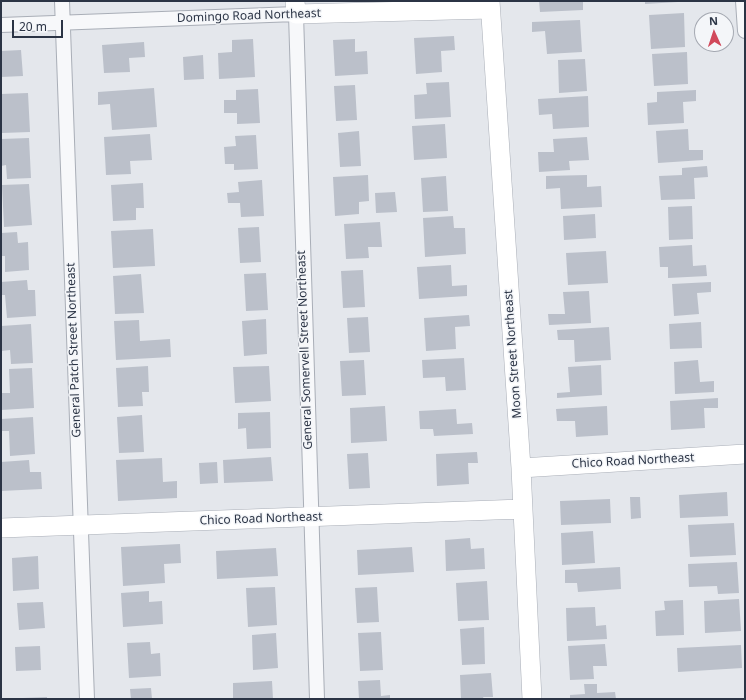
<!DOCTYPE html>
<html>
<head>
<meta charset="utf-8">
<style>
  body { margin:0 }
  #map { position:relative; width:746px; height:700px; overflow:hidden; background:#e4e7ec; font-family:"Noto Sans",sans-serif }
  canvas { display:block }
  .frame { position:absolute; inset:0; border:2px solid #2b3445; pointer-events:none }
  .north { position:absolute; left:694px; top:12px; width:40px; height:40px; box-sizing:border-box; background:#f4f6f9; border:1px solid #a4a8b1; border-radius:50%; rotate:357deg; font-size:11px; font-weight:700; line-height:16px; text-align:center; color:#2b3445 }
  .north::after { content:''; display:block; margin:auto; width:14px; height:18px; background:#d1495b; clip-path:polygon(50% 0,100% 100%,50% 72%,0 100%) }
  .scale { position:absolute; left:12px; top:20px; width:51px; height:18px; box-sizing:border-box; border:2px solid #2b3445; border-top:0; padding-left:5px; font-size:12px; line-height:14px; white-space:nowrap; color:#2b3445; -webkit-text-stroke:3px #f4f6f9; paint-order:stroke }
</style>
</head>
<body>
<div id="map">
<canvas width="746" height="700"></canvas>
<div class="frame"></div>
<div class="north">N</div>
<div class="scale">20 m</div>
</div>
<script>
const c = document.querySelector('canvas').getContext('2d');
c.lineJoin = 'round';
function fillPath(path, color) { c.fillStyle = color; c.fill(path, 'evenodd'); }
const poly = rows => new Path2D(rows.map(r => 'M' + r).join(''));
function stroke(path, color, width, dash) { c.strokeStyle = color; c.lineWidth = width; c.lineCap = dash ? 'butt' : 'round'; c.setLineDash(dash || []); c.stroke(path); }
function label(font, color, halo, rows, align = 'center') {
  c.font = font + ' "Noto Sans",sans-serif'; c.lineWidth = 3; c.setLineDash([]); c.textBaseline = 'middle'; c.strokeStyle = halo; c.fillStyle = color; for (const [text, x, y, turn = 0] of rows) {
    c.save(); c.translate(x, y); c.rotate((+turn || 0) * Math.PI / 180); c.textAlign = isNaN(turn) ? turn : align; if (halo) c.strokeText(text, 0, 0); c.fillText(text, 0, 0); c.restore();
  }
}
fillPath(poly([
  [539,1,583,1,583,10,540,12],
  [645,1,678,1,678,2,645,4],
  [684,13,685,47,651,49,649,15],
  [580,20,582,52,547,54,545,31,532,32,532,22],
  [454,36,455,50,441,51,442,72,416,74,414,38],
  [253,39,255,77,219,79,218,53,232,52,232,40],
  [355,39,355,52,367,51,368,74,335,76,333,40],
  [144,42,145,57,129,58,130,72,104,73,102,45],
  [21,50,23,76,1,77,1,51],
  [687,52,688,84,654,86,652,54],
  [203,55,204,79,184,80,183,57],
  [585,59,587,91,559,93,558,60],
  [449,82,451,117,415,119,414,95,427,94,426,83],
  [355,85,357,120,336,121,334,86],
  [154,88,157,127,112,130,110,104,98,105,98,92],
  [258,89,260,123,237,124,237,113,224,113,224,100,236,100,236,90],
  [696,90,696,101,683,102,684,123,648,125,647,103,657,102,657,92],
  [28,93,30,132,2,133,1,94],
  [588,96,589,127,553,129,552,114,539,115,538,99],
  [445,124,447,158,414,160,412,126],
  [688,129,689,150,703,150,703,160,658,163,656,131],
  [359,131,361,166,340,167,338,133],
  [150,134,152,160,130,161,131,174,106,175,104,137],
  [256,135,258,169,234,170,234,164,225,164,224,147,236,146,235,136],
  [587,137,589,160,569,161,570,170,539,172,538,152,554,152,553,139],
  [29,138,31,178,7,179,6,165,1,166,1,139],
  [707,166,708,177,694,178,695,199,661,200,659,176,682,175,682,168],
  [368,175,369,201,359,202,359,214,335,216,333,177],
  [587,175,587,187,601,186,602,207,561,209,560,188,546,189,546,176],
  [446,176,448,211,423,212,421,178],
  [262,180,264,216,241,217,240,203,228,203,227,193,239,192,238,182],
  [143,183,144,208,136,208,136,220,113,221,111,185],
  [29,184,32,225,4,227,2,185],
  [395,192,397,212,376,213,375,193],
  [692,206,693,239,669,240,668,207],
  [595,214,596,238,564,240,563,216],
  [453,216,454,228,465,228,466,254,425,257,423,218],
  [380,222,382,247,368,247,369,258,346,259,344,224],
  [259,227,261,262,240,263,238,228],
  [153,229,155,266,113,268,111,231],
  [17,232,18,243,28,242,29,270,5,272,5,256,1,256,1,233],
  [692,245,693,266,706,265,707,276,668,278,668,267,660,267,659,247],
  [606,251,608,283,568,285,566,253],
  [451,265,452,286,467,285,467,296,419,299,417,267],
  [363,270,365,307,343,308,341,271],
  [266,273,268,310,246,311,244,274],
  [141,274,144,313,115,314,113,276],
  [27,280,28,290,35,290,36,316,7,318,5,295,1,295,1,282],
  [711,282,711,292,697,293,699,314,674,316,672,284],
  [589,291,591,323,549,325,548,314,565,314,563,292],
  [469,315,470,326,455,327,456,349,426,351,424,318],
  [368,317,370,352,349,353,347,318],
  [266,319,267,354,244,356,242,321],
  [139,320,140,341,170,339,171,357,116,360,114,321],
  [701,322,702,348,670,349,669,324],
  [31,324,33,363,11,364,10,350,1,351,1,326],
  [609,327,611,360,575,362,574,340,558,340,557,330],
  [464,358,466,390,446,391,445,377,423,378,422,360],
  [364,360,366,395,342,396,340,361],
  [698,360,700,382,714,381,714,392,675,394,674,362],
  [601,365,602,395,557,398,557,393,570,392,568,367],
  [148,366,149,392,142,392,143,406,118,407,116,368],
  [269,366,271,401,235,403,233,367],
  [32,368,34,408,1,410,1,393,10,393,9,369],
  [718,398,718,408,704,408,705,428,671,430,670,401],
  [385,406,387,441,351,443,350,408],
  [607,406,608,435,576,437,575,421,557,421,556,409],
  [456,409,457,424,472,423,473,434,434,436,433,429,420,429,419,411],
  [270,412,271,448,247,449,246,428,238,429,238,413],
  [142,415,144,452,119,453,117,417],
  [33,417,35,454,10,456,9,431,1,431,1,419],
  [477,452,478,463,468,463,469,484,437,486,436,454],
  [368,453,370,488,349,489,347,454],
  [271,457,273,481,224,483,223,460],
  [162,458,163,482,177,481,177,498,118,501,116,460],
  [29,460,30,472,41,472,42,489,1,491,1,462],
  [217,462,218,483,200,484,199,463],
  [727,492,728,516,680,518,679,495],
  [630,497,640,497,641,518,631,519],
  [610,499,611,523,561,525,560,501],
  [734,523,736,555,690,557,688,525],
  [593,531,595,563,562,565,561,533],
  [470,538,471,549,484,548,485,569,446,571,445,540],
  [180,544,181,563,164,564,165,583,123,586,121,547],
  [412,547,414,572,358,575,357,550],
  [276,548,278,576,217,579,216,551],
  [38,556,39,589,13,591,12,558],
  [737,562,739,593,718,594,717,586,689,587,688,564],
  [620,567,621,589,578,592,577,583,565,583,565,570],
  [487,581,489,620,458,621,456,583],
  [275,587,277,625,248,627,246,588],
  [377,587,379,622,357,623,355,588],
  [149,591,149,602,162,601,163,624,123,627,121,593],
  [739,599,741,631,705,633,704,601],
  [683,600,684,635,656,636,655,611,665,610,664,601],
  [43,602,45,628,19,630,17,603],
  [595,607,596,626,606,625,607,639,567,641,566,608],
  [484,627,485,664,462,665,460,629],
  [381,632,383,670,360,671,358,633],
  [276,633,278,668,253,670,252,635],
  [150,642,151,654,160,653,161,676,129,678,127,643],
  [605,644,607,666,593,666,594,679,570,680,568,646],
  [741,645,742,668,678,672,677,648],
  [40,646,41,670,16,671,15,647],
  [491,673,493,697,483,697,484,699,461,699,460,675],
  [380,680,381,696,390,695,390,699,359,699,358,681],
  [272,681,273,699,233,699,233,683],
  [584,684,597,684,597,693,615,692,616,699,570,699,570,695,585,694],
  [151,688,152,699,131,699,130,689],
  [47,697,47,699,23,699,23,698]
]), '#bbc0ca');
const street = poly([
  [62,1,87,699],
  [743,1,745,31],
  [1,25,296,14,317,699]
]);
const secondary = poly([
  [295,1,296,14,490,9],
  [490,1,521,468,532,699],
  [521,468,745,454],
  [1,528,522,509]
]);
stroke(street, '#a9aeb7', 16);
stroke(secondary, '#a9aeb7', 20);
stroke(street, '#f7f8fa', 14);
stroke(secondary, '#fff', 19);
label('12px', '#2b3445', '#f4f6f9', [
  ["Domingo Road Northeast",249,16,-2],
  ["General Patch Street Northeast",74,350,-92],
  ["General Somervell Street Northeast",305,350,-92],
  ["Moon Street Northeast",513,354,-94],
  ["Chico Road Northeast",633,461,-3],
  ["Chico Road Northeast",261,519,-2]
]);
</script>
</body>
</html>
